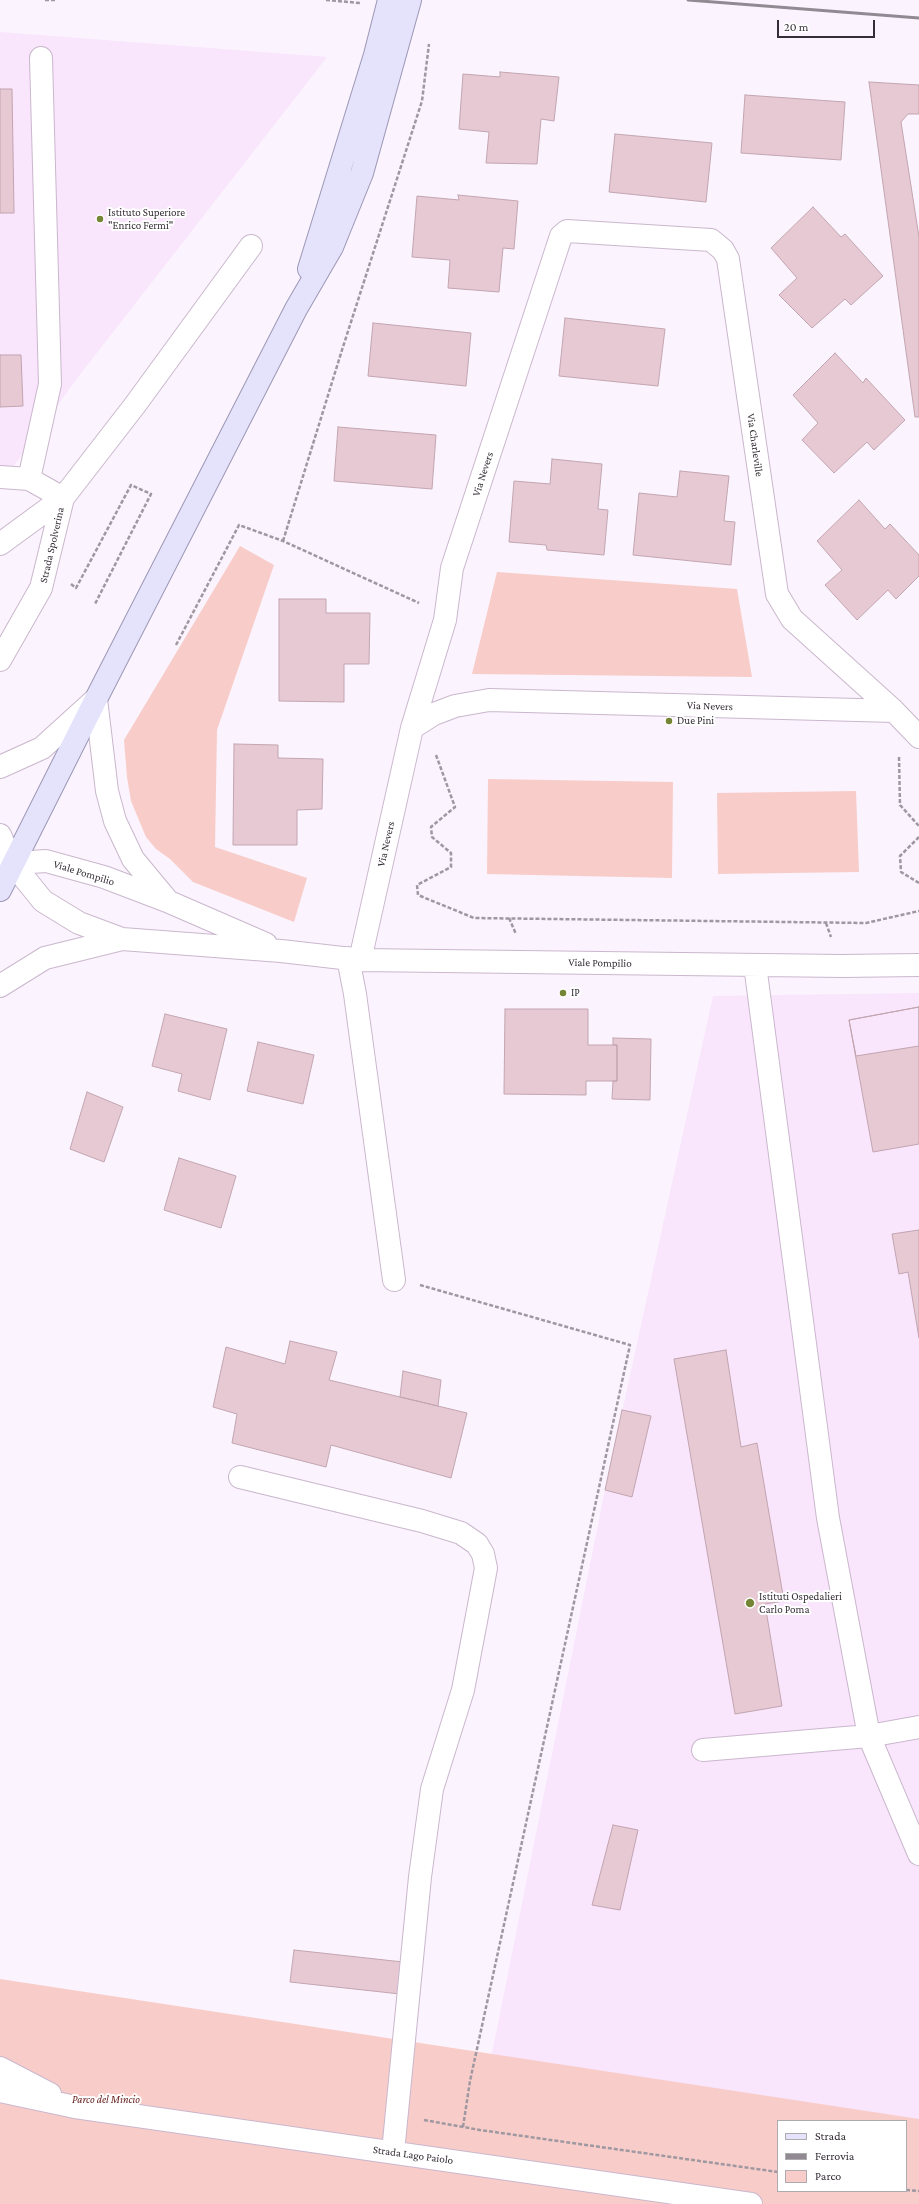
<!DOCTYPE html>
<html>
<head>
<meta charset="utf-8">
<style>
  body { margin:0 }
  #map { position:relative; width:919px; height:2204px; overflow:hidden; background:#fbf3fd; font-family:"Crimson Pro",serif }
  canvas { display:block }
  .legend { position:absolute; left:777px; top:2120px; width:130px; height:72px; box-sizing:border-box; background:#fff; border:1px solid #aeabaf; margin:0; padding:5px 7px; list-style:none; font-size:12px; color:#352e36 }
  .legend li { display:flex; align-items:center; gap:8px; height:20px }
  .legend b { width:20px; border:1px solid #aeabaf }
  .scale { position:absolute; left:777px; top:20px; width:98px; height:18px; box-sizing:border-box; border:2px solid #352e36; border-top:0; padding-left:5px; font-size:12px; line-height:14px; white-space:nowrap; color:#352e36; -webkit-text-stroke:3px #fff; paint-order:stroke }
</style>
</head>
<body>
<div id="map">
<canvas width="919" height="2204"></canvas>
<ul class="legend">
<li><b style="height:5px;background:#e5e2fc"></b>Strada</li>
<li><b style="height:5px;background:#928a93"></b>Ferrovia</li>
<li><b style="height:11px;background:#f8cdc9"></b>Parco</li>
</ul>
<div class="scale">20 m</div>
</div>
<script>
const c = document.querySelector('canvas').getContext('2d');
c.lineJoin = 'round';
function fillPath(path, color) { c.fillStyle = color; c.fill(path, 'evenodd'); }
const poly = rows => new Path2D(rows.map(r => 'M' + r).join(''));
function stroke(path, color, width, dash) { c.strokeStyle = color; c.lineWidth = width; c.lineCap = dash ? 'butt' : 'round'; c.setLineDash(dash || []); c.stroke(path); }
function label(font, color, halo, rows, align = 'center') {
  c.font = font + ' "Crimson Pro",serif'; c.lineWidth = 4; c.setLineDash([]); c.textBaseline = 'middle'; c.strokeStyle = halo; c.fillStyle = color; for (const [text, x, y, turn = 0] of rows) {
    c.save(); c.translate(x, y); c.rotate((+turn || 0) * Math.PI / 180); c.textAlign = isNaN(turn) ? turn : align; if (halo) c.strokeText(text, 0, 0); c.fillText(text, 0, 0); c.restore();
  }
}
fillPath(poly([
  [0,32,327,57,75,381,0,485],
  [919,993,919,2177,906,2121,778,2121,483,2098,605,1490,713,996]
]), '#f9e5fc');
fillPath(poly([
  [240,546,274,565,217,730,215,847,307,878,294,922,193,882,170,859,156,849,146,837,131,801,127,777,124,740],
  [497,572,737,589,752,677,472,674],
  [488,779,673,782,672,878,487,874],
  [856,791,859,872,718,874,717,793],
  [0,1979,919,2119,919,2204,0,2204],
  [778,2121,906,2121,906,2191,778,2191]
]), '#f8cdc9');
const building = poly([
  [500,72,559,77,554,121,541,119,537,164,486,163,489,132,459,129,463,74,500,77,500,72],
  [869,82,919,85,919,114,908,114,901,122,919,237,919,417,915,417,869,82],
  [0,89,12,89,14,213,0,213,0,89],
  [745,95,845,102,841,160,741,153,745,95],
  [615,134,712,143,706,202,609,192,615,134],
  [458,195,518,201,514,249,503,248,499,292,448,288,450,260,412,257,417,196,459,200,458,195],
  [813,207,841,237,845,234,883,276,851,305,845,299,812,328,779,295,797,278,771,248,813,207],
  [565,318,665,329,658,386,559,376,565,318],
  [373,323,471,333,466,386,368,376,373,323],
  [835,353,863,383,866,378,905,420,874,450,867,442,834,473,802,440,818,423,793,395,835,353],
  [0,355,21,355,23,406,0,407,0,355],
  [338,427,436,435,432,489,334,481,338,427],
  [552,459,602,464,598,509,608,510,604,555,547,550,546,545,509,542,514,481,550,484,552,459],
  [680,471,729,476,724,521,735,522,731,565,633,555,639,493,677,497,680,471],
  [859,500,885,529,890,524,919,555,919,576,896,599,888,590,857,620,825,585,842,570,817,541,859,500],
  [279,599,326,599,326,613,370,613,369,664,344,664,344,702,279,701,279,599],
  [234,744,278,745,278,758,323,759,322,809,297,810,297,845,233,845,234,744],
  [919,1007,919,1144,873,1152,849,1020,919,1007],
  [919,1007,919,1046,856,1056,849,1020,919,1007],
  [505,1009,588,1009,588,1045,617,1045,617,1081,586,1081,586,1095,504,1094,505,1009],
  [165,1014,227,1029,210,1100,178,1091,182,1074,152,1066,165,1014],
  [613,1038,651,1039,650,1100,612,1099,613,1081,617,1081,617,1045,613,1045,613,1038],
  [258,1042,314,1055,303,1104,247,1091,258,1042],
  [87,1092,123,1107,104,1162,70,1149,87,1092],
  [179,1158,236,1176,221,1228,164,1210,179,1158],
  [919,1230,919,1338,908,1272,899,1274,892,1234,919,1230],
  [290,1341,337,1352,329,1380,467,1413,451,1478,331,1445,326,1467,232,1443,237,1414,213,1407,226,1347,285,1364,290,1341],
  [726,1350,741,1447,757,1443,784,1601,765,1604,782,1706,735,1714,674,1359,726,1350],
  [403,1371,441,1380,438,1406,400,1397,403,1371],
  [622,1410,651,1416,632,1497,605,1490,622,1410],
  [613,1825,638,1830,620,1910,592,1905,613,1825],
  [294,1950,403,1962,400,1994,290,1982,294,1950]
]);
fillPath(building, '#e7c9d4');
stroke(building, '#c2a5b0', 1);
const minor = poly([
  [0,477,29,479,63,498],
  [29,479,50,384,41,58],
  [0,544,63,498,135,405,251,246],
  [0,660,41,588,63,498],
  [96,699,107,791,115,821,133,859,167,900],
  [412,728,434,714,455,706,489,700,894,711],
  [0,767,42,748,96,699],
  [0,835,13,864,43,901,79,923,122,939,281,951,360,960,842,966,919,965],
  [1,864,46,861,104,877,167,901,266,944],
  [348,958,355,994,394,1280],
  [360,960,412,728,445,620,452,568,561,236,567,231,711,240,723,250,728,259,777,594,792,619,894,711,919,737],
  [755,965,828,1518,869,1736,919,1727],
  [0,986,45,958,122,939],
  [240,1477,422,1521,461,1533,477,1544,483,1554,486,1568,463,1690,432,1789,420,1877,393,2152],
  [703,1750,869,1736,919,1854],
  [0,2068,50,2094],
  [0,2091,75,2107,751,2204]
]);
const major = poly([
  [309,269,375,55,389,0],
  [0,890,96,699,296,309,332,247,362,173,410,0]
]);
stroke(minor, '#cab7cd', 24);
stroke(major, '#9c97b5', 24);
stroke(poly([
  [45,0,57,0],
  [326,0,360,3],
  [283,541,342,350,422,101,429,44],
  [71,584,76,588,131,485,151,494,95,604],
  [176,645,239,525,283,541,419,603],
  [436,755,455,807,431,827,432,837,451,853,451,867,417,885,418,895,474,918,866,923,919,911],
  [899,757,900,805,919,826],
  [919,837,900,856,901,872,919,883],
  [509,918,516,934],
  [826,923,831,937],
  [420,1285,630,1345,470,2081,463,2127],
  [424,2120,480,2130,778,2172],
  [906,2190,919,2191]
]), '#9f98a1', 2.5, [4, 2]);
stroke(minor, '#fff', 22);
stroke(major, '#e5e2fc', 22);
stroke(poly([
  [688,0,919,18]
]), '#928a93', 3);
for (const [x, y, r, color] of [
  [100,219,4,"#748636"],
  [669,721,4,"#748636"],
  [563,993,4,"#748636"],
  [750,1603,5,"#748636"]
]) { const dot = new Path2D(); dot.arc(x, y, r, 0, 2 * Math.PI); c.fillStyle = color; c.fill(dot); stroke(dot, '#fff', 1.5); }
label('11px', '#352e36', '#fff', [
  ["Istituto Superiore",108,213],
  ["\"Enrico Fermi\"",108,226],
  ["Due Pini",677,721],
  ["IP",571,993],
  ["Istituti Ospedalieri",759,1597],
  ["Carlo Poma",759,1610]
], 'left');
label('11px', '#352e36', '#fff', [
  ["Via Charleville",755,445,82],
  ["Via Nevers",483,474,-72],
  ["Strada Spolverina",52,545,-77],
  ["Via Nevers",710,706,2],
  ["Via Nevers",386,844,-77],
  ["Viale Pompilio",84,873,17],
  ["Viale Pompilio",600,963,1],
  ["Strada Lago Paiolo",413,2155,8]
]);
label('italic 11px', '#68211f', '#fff', [
  ["Parco del Mincio",106,2100]
]);
</script>
</body>
</html>
